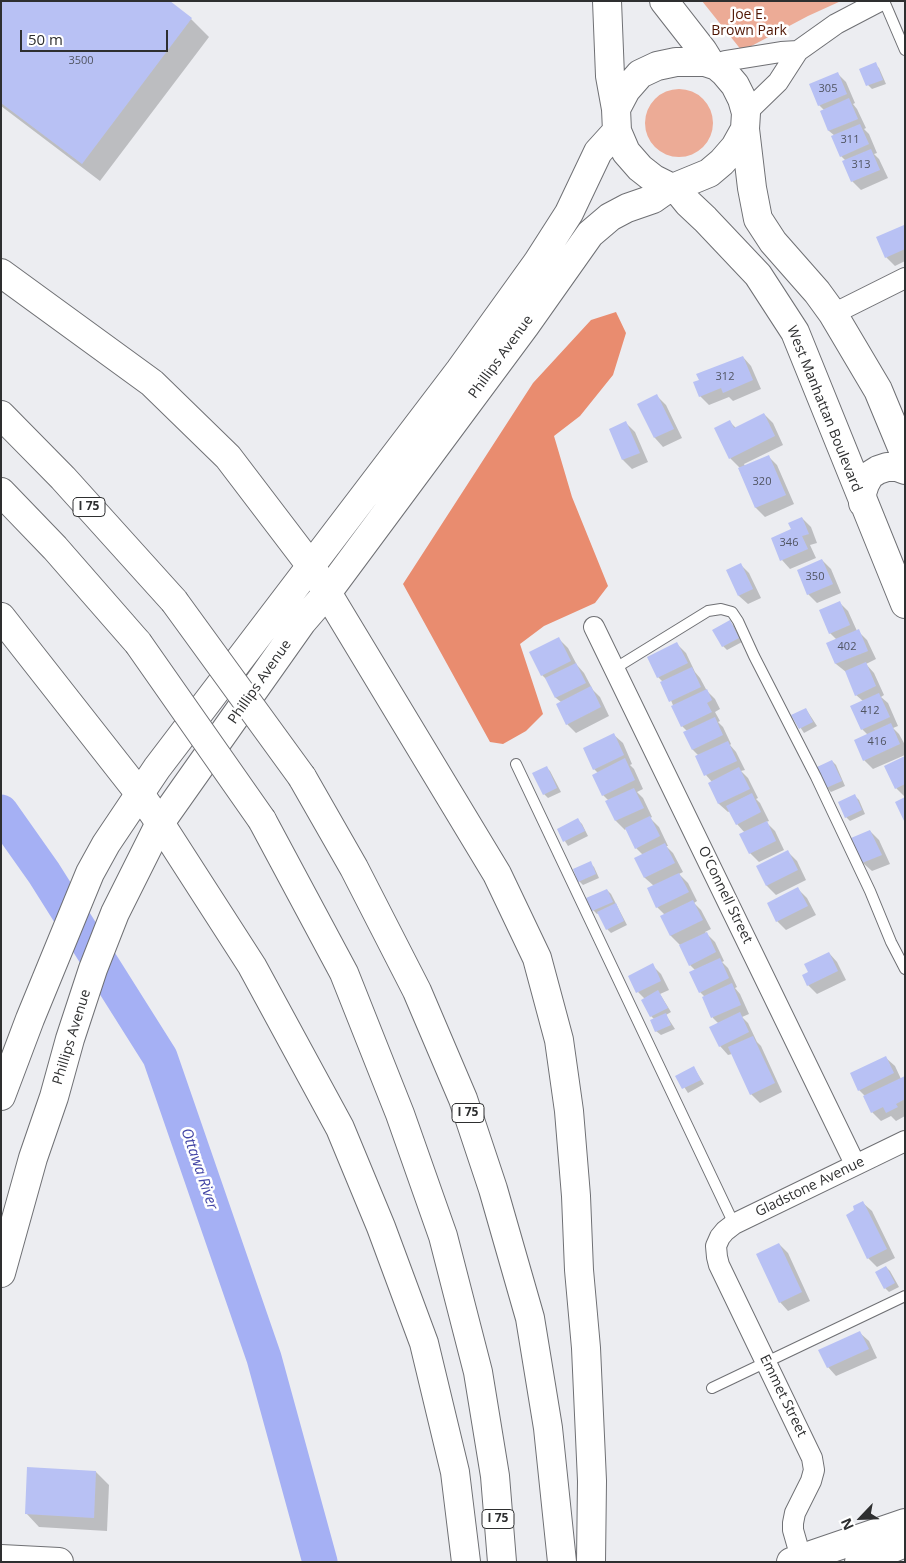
<!DOCTYPE html>
<html>
<head>
<meta charset="utf-8">
<style>
  body { margin:0 }
  #map { position:relative; width:906px; height:1563px; overflow:hidden; background:#ecedf1; font-family:"Open Sans",sans-serif }
  canvas { display:block }
  .frame { position:absolute; inset:0; border:2px solid #2e2f30; pointer-events:none }
  .north { position:absolute; left:836px; top:1493px; width:50px; height:50px; -webkit-text-stroke:4px #fff; paint-order:stroke; rotate:246deg; font-size:14px; font-weight:700; line-height:20px; text-align:center; color:#2e2f30 }
  .north::after { content:''; display:block; margin:auto; width:18px; height:22px; background:#2e2f30; clip-path:polygon(50% 0,100% 100%,50% 72%,0 100%) }
  .scale { position:absolute; left:20px; top:30px; width:148px; height:22px; box-sizing:border-box; border:2px solid #2e2f30; border-top:0; padding-left:6px; font-size:15px; line-height:18px; white-space:nowrap; color:#2e2f30; -webkit-text-stroke:4px #fff; paint-order:stroke }
</style>
</head>
<body>
<div id="map">
<canvas width="906" height="1563"></canvas>
<div class="frame"></div>
<div class="north">N</div>
<div class="scale">50 m</div>
</div>
<script>
const c = document.querySelector('canvas').getContext('2d');
c.lineJoin = 'round';
function fillPath(path, color) { c.fillStyle = color; c.fill(path, 'evenodd'); }
const poly = rows => new Path2D(rows.map(r => 'M' + r).join(''));
function stroke(path, color, width, dash) { c.strokeStyle = color; c.lineWidth = width; c.lineCap = dash ? 'butt' : 'round'; c.setLineDash(dash || []); c.stroke(path); }
function label(font, color, halo, rows, align = 'center') {
  c.font = font + ' "Open Sans",sans-serif'; c.lineWidth = 5; c.setLineDash([]); c.textBaseline = 'middle'; c.strokeStyle = halo; c.fillStyle = color; for (const [text, x, y, turn = 0] of rows) {
    c.save(); c.translate(x, y); c.rotate((+turn || 0) * Math.PI / 180); c.textAlign = isNaN(turn) ? turn : align; if (halo) c.strokeText(text, 0, 0); c.fillText(text, 0, 0); c.restore();
  }
}
fillPath(poly([
  [702,1,841,1,808,16,742,51],
  '645 123a34 34 0 1 1 68 0a34 34 0 1 1-68 0Z'
]), '#ecab96');
fillPath(poly([
  [616,312,626,333,613,375,580,416,554,436,572,497,608,586,595,603,544,626,520,644,543,714,526,731,503,744,490,742,403,584,533,383,591,320]
]), '#e98c6f');
fillPath(poly([
  [1,1,191,19,209,37,100,181,1,106],
  [875,64,879,68,886,84,872,89,868,85],
  [837,73,846,82,855,103,853,104,857,109,866,128,864,129,869,134,877,153,874,154,879,159,888,178,861,190,852,181,846,161,841,156,835,136,829,131,821,111,824,110,819,105],
  [903,226,905,261,895,266,886,257],
  [743,357,751,366,761,389,733,401,729,397,709,405,700,396],
  [657,396,666,405,682,438,663,447,655,438],
  [764,414,773,423,783,445,744,464,745,466,768,456,777,465,794,504,765,517,756,508,739,469,740,468,730,458,730,422,736,428],
  [626,423,635,432,648,462,632,469,623,460,610,429],
  [802,518,811,527,817,543,810,545,816,558,790,569,782,560,793,530],
  [822,560,831,569,841,593,817,603,808,594],
  [740,564,749,573,761,598,748,604,739,596],
  [839,602,848,611,857,631,858,631,867,640,876,659,866,664,874,673,884,695,881,697,888,703,898,726,893,728,899,734,905,745,905,755,873,769,864,760,868,735,862,729,863,701,856,695,846,672,836,664,828,644,837,640,830,633],
  [730,622,734,626,742,642,727,650,723,646],
  [559,639,568,648,577,665,584,673,593,690,600,697,609,716,576,733,567,724,561,702,556,698,548,681,542,675],
  [677,644,686,653,695,672,700,678,707,691,715,699,720,709,715,712,720,721,718,722,723,727,731,744,730,745,736,752,745,770,741,771,748,778,758,798,756,799,760,803,769,821,766,822,775,831,784,850,759,862,750,853,741,835,745,833,737,824,730,811,728,812,719,804,710,783,712,782,706,775,699,756,693,750,685,733,688,732,682,726,663,682,658,677],
  [806,709,817,726,804,733,793,716],
  [614,735,623,743,632,764,630,765,634,769,643,789,637,792,643,798,652,817,650,818,659,827,668,846,666,846,673,853,683,872,679,874,688,883,697,901,694,903,701,910,711,929,705,932,715,942,724,961,722,962,728,968,737,987,735,988,740,994,749,1014,742,1017,748,1023,757,1042,761,1046,782,1092,760,1103,751,1094,732,1054,728,1055,720,1046,719,1024,713,1018,703,998,705,997,700,992,695,970,690,965,680,945,671,936,662,917,665,915,657,907,654,886,645,878,636,859,643,855,636,848,626,829,625,830,616,821,607,802,609,801,603,795,598,773,594,769],
  [905,757,905,797,896,788],
  [832,761,836,765,845,786,831,792,827,788,818,767],
  [546,767,550,771,561,792,548,798,544,794],
  [855,796,859,800,865,814,850,821,846,817],
  [578,820,582,824,588,836,568,846,558,830],
  [870,831,879,840,890,864,872,871,863,863,853,839],
  [788,852,797,861,806,880,776,895,767,886,758,867],
  [590,863,594,867,599,878,583,885,579,881],
  [798,889,807,898,816,915,786,930,777,921],
  [607,890,611,894,627,925,611,933,607,929,599,913,597,914,593,910],
  [829,953,837,962,846,980,817,994,808,985,809,973],
  [652,965,661,974,669,990,660,994,671,1012,666,1015,675,1029,661,1035,656,1031,654,1019,651,1016,645,999,638,992],
  [886,1058,895,1066,901,1079,905,1077,905,1116,896,1121,891,1116,881,1121,872,1112,865,1096,859,1090],
  [694,1068,704,1084,688,1093,677,1076],
  [863,1203,872,1211,895,1258,877,1267,868,1258,856,1211],
  [779,1244,788,1253,810,1301,788,1311,780,1302],
  [886,1267,890,1271,899,1287,889,1292,885,1288],
  [860,1333,869,1341,877,1358,836,1376,828,1367],
  [96,1472,109,1485,107,1531,39,1527,26,1513]
]), '#0003');
stroke(poly([
  [1,812,44,873,160,1057,264,1358,320,1562]
]), '#a5b0f4', 35);
fillPath(poly([
  [1,1,170,1,192,18,82,164,1,103],
  [876,62,883,80,866,86,859,69],
  [838,72,847,94,818,106,809,84],
  [849,98,858,119,828,131,820,111],
  [860,124,869,144,840,157,831,136],
  [871,149,880,170,851,182,842,161],
  [904,225,905,249,885,258,876,237],
  [743,356,753,380,723,393,721,388,699,397,693,382,699,380,696,374],
  [657,394,674,429,654,438,637,404],
  [764,413,775,436,729,459,714,428,730,420,734,428],
  [626,421,640,453,622,460,609,429],
  [769,455,786,495,755,508,738,468],
  [802,517,809,534,802,536,808,549,780,561,771,538,791,529,788,523],
  [822,559,833,584,807,595,797,570],
  [741,563,753,589,738,596,726,570],
  [840,601,850,625,829,634,819,610],
  [730,620,739,638,722,647,712,630],
  [859,629,868,651,835,664,826,643],
  [559,637,571,661,541,676,529,652],
  [677,642,688,663,657,678,647,657],
  [866,662,876,686,855,696,845,671],
  [576,663,586,683,555,698,545,678],
  [692,667,701,687,669,702,660,682],
  [591,686,601,707,566,725,556,704],
  [707,689,712,700,707,703,712,712,681,727,671,706],
  [879,693,890,717,861,730,850,706],
  [806,708,813,722,799,729,791,715],
  [715,717,723,735,692,750,683,732],
  [891,723,900,744,863,761,854,740],
  [614,733,624,755,593,770,583,748],
  [728,741,737,761,704,776,695,756],
  [905,756,905,784,895,789,884,766],
  [625,758,635,780,602,796,592,775],
  [832,760,842,781,826,788,817,767],
  [547,766,557,788,543,795,532,773],
  [739,767,750,789,718,804,708,783],
  [634,788,644,808,615,821,605,801],
  [752,793,761,812,736,825,726,806],
  [855,794,862,810,845,818,838,802],
  [905,797,905,823,895,802],
  [650,816,660,836,635,849,625,828],
  [578,818,585,831,563,842,557,829],
  [767,821,776,841,749,854,739,834],
  [870,830,882,855,862,863,851,838],
  [665,843,675,863,644,878,634,858],
  [788,850,798,870,766,886,756,866],
  [591,861,596,874,578,882,573,869],
  [679,873,689,892,656,908,647,888],
  [798,887,808,906,776,922,767,903],
  [607,889,613,902,592,911,586,898],
  [693,900,703,920,670,936,660,916],
  [616,903,624,921,606,930,597,912],
  [707,932,716,952,689,966,679,945],
  [829,952,838,971,807,986,802,975,808,972,804,964],
  [720,958,729,978,699,993,689,972],
  [653,963,661,981,636,993,628,976],
  [732,983,741,1005,711,1018,702,997],
  [658,990,668,1008,650,1017,641,1000],
  [740,1012,749,1032,719,1047,709,1027],
  [666,1013,671,1025,655,1032,650,1020],
  [753,1036,775,1083,750,1095,728,1047],
  [886,1056,894,1073,858,1091,850,1073],
  [694,1066,701,1080,682,1089,675,1076],
  [905,1076,905,1099,896,1104,898,1107,886,1113,883,1107,871,1113,863,1096],
  [863,1201,887,1249,867,1259,846,1215,854,1210,853,1206],
  [779,1243,802,1292,779,1303,756,1254],
  [886,1266,895,1283,884,1289,875,1272],
  [860,1331,869,1349,827,1368,818,1350],
  [27,1467,96,1471,94,1518,25,1514]
]), '#b8c1f4');
const service = poly([
  [884,1,905,50],
  [614,669,708,611,721,609,732,612,738,621,754,656,816,777,870,891,891,942,905,969],
  [516,764,734,1224],
  [712,1388,905,1296]
]);
const minor = poly([
  [717,66,725,61,781,52,798,51],
  [746,113,778,82,798,51,836,24,880,1],
  [833,314,905,278],
  [594,627,855,1164],
  [801,1558,793,1530,793,1523,795,1513,811,1481,814,1470,812,1458,719,1265,717,1257,716,1246,720,1237,725,1231,734,1224,905,1141]
]);
const secondary = poly([
  [607,1,610,76,616,109],
  [664,1,703,51,711,64],
  [676,62,705,62,717,66,724,72,735,85,742,99,746,113,745,129,735,147,722,162,709,173,675,187,670,187,654,179,640,168,626,152,617,131,616,109,626,90,640,74,657,66,676,62],
  [745,129,752,188,758,219,773,242,817,292,833,314,878,390,905,455],
  [675,187,688,203,705,219,758,275,795,332,905,604],
  [863,503,862,493,865,484,870,475,878,470,887,467,897,467,905,470],
  [1,1096,30,1019,76,907,90,873,106,844,157,768,460,370,537,263,569,213,598,152,617,131],
  [1,1273,33,1158,54,1097,70,1039,93,969,115,913,160,823,302,622,327,593,525,326,590,234,610,217,627,208,653,199,670,187]
]);
const primary = poly([
  [1,1559,59,1562],
  [791,1562,905,1523],
  [859,1562,905,1543]
]);
const motorway = poly([
  [1,273,152,383,228,457,311,566,497,874,537,958,559,1040,569,1111,576,1196,579,1270,586,1348,592,1481,591,1562],
  [1,415,63,478,174,601],
  [1,492,55,548,138,643],
  [1,617,140,794,160,823,252,966,340,1128,381,1227,424,1343,455,1472,466,1562],
  [302,777,354,868,417,991,463,1099,493,1189,530,1318,548,1428,562,1562],
  [262,820,344,973,400,1114,443,1236,478,1372,495,1476,502,1562]
]);
stroke(service, '#6f7074', 12);
stroke(minor, '#6f7074', 22);
stroke(secondary, '#6f7074', 30);
stroke(primary, '#6f7074', 30);
stroke(motorway, '#6f7074', 30);
stroke(service, '#fff', 10);
stroke(minor, '#fff', 20);
stroke(secondary, '#fff', 28);
stroke(primary, '#fff', 28);
stroke(motorway, '#fff', 28);
const motorwayBridge = poly([
  [174,601,302,777],
  [138,643,262,820]
]);
stroke(motorwayBridge, '#6f7074', 30, []);
stroke(motorwayBridge, '#fff', 28);
label('11px', '#505461', null, [
  ["3500",81,61],
  ["305",828,89],
  ["311",850,140],
  ["313",861,165],
  ["312",725,377],
  ["320",762,482],
  ["346",789,543],
  ["350",815,577],
  ["402",847,647],
  ["412",870,711],
  ["416",877,742]
]);
for (const [x, y, w] of [
  [89,507,32],
  [468,1113,32],
  [498,1519,32]
]) { const box = new Path2D(); box.roundRect(x - w / 2, y - 9.5, w, 19, 4); c.fillStyle = '#fff'; c.fill(box); stroke(box, '#2e2f30', 1); }
label('bold 12px', '#2e2f30', null, [
  ["I 75",89,507],
  ["I 75",468,1113],
  ["I 75",498,1519]
]);
label('14px', '#501603', '#fff', [
  ["Joe E.",749,15],
  ["Brown Park",749,31]
]);
label('14px', '#2e2f30', '#fff', [
  ["Phillips Avenue",501,357,-54],
  ["West Manhattan Boulevard",824,409,68],
  ["Phillips Avenue",260,682,-55],
  ["O'Connell Street",725,895,64],
  ["Phillips Avenue",72,1037,-73],
  ["Gladstone Avenue",810,1187,-26],
  ["Emmet Street",783,1396,64]
]);
label('italic 15px', '#4245a5', '#fff', [
  ["Ottawa River",199,1169,71]
]);
</script>
</body>
</html>
